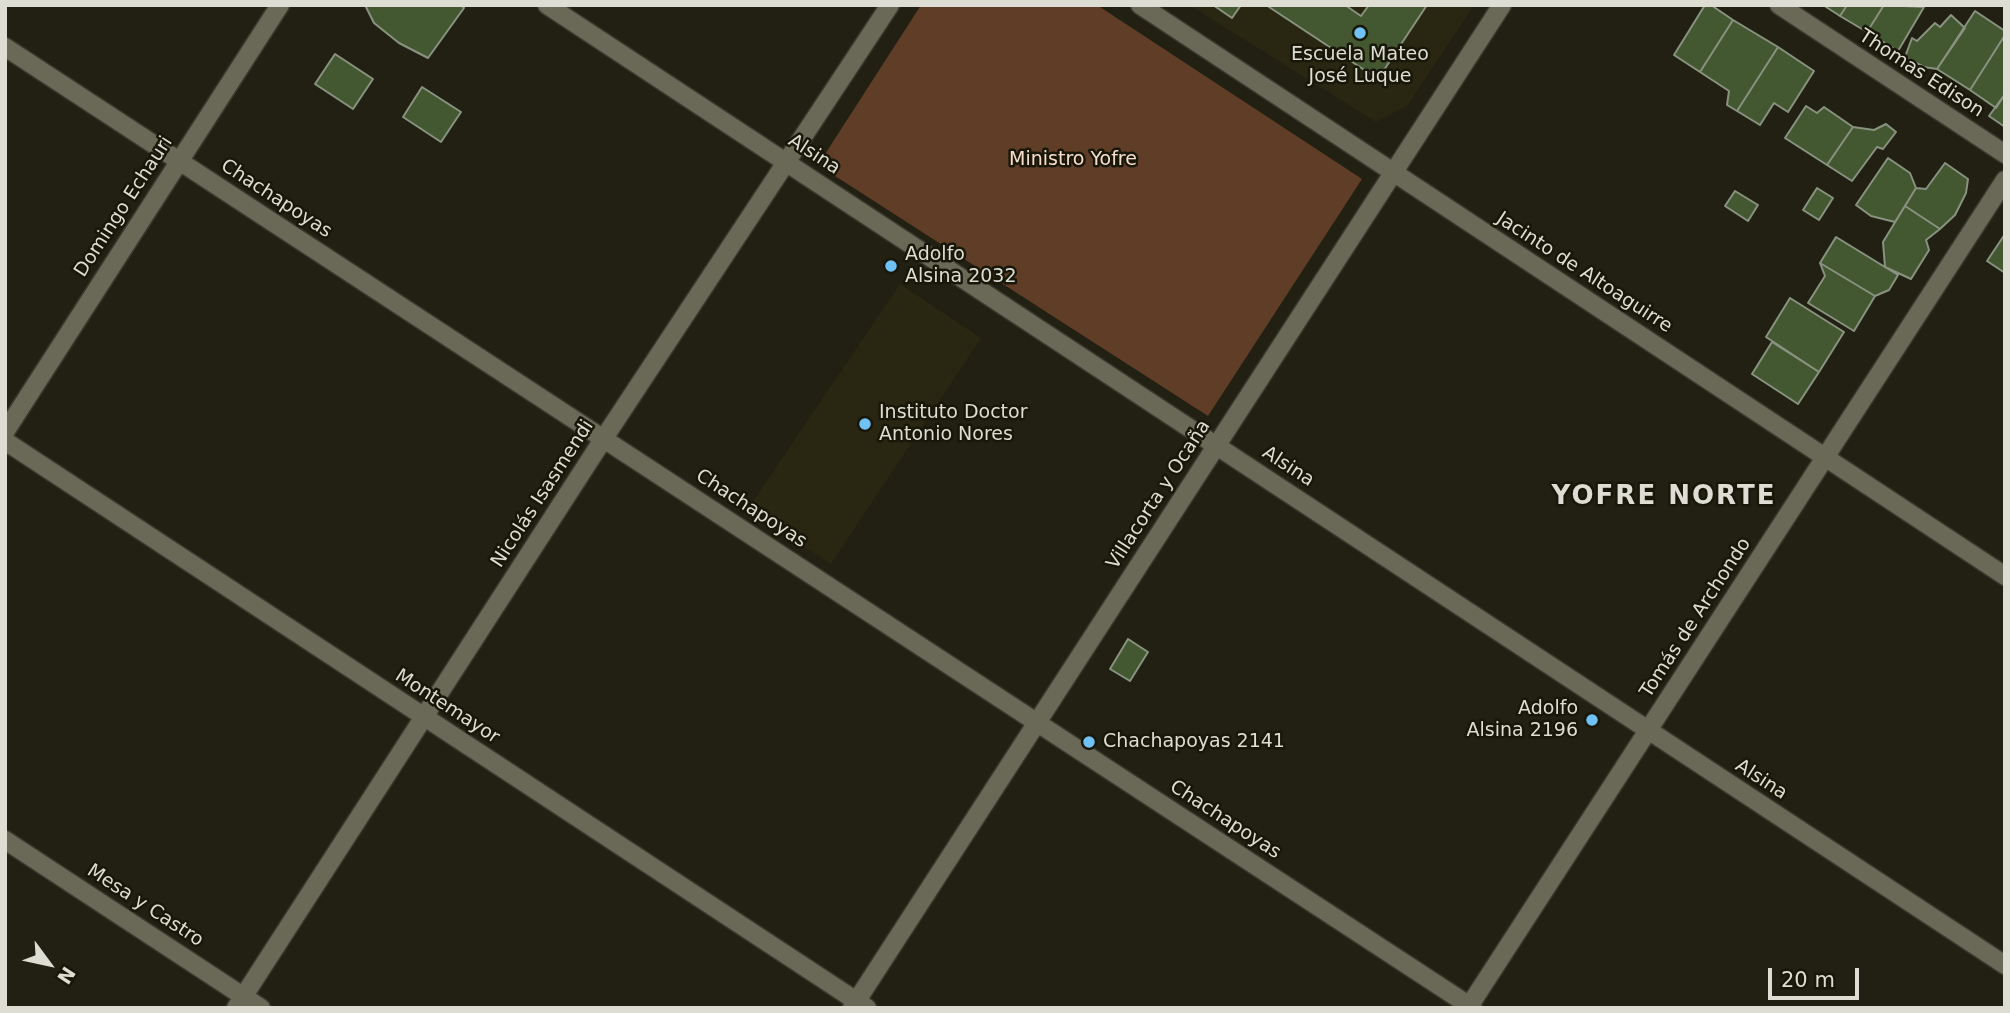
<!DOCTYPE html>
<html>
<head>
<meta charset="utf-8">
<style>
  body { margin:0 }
  #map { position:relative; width:2010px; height:1013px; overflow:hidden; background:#212012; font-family:"DejaVu Sans",sans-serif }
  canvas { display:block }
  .frame { position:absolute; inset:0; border:7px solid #ddddd3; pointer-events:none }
  .north { position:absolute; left:14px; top:929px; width:70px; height:70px; -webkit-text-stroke:5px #181709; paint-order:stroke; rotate:123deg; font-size:19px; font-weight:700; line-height:28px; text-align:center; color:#ddddd3 }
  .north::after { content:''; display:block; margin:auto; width:24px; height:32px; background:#ddddd3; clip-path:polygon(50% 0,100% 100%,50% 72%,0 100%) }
  .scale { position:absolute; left:1768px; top:968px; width:91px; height:32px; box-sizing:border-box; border:4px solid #ddddd3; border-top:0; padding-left:9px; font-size:21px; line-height:24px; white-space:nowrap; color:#ddddd3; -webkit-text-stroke:5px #181709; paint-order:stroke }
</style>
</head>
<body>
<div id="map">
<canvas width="2010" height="1013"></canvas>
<div class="frame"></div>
<div class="north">N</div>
<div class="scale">20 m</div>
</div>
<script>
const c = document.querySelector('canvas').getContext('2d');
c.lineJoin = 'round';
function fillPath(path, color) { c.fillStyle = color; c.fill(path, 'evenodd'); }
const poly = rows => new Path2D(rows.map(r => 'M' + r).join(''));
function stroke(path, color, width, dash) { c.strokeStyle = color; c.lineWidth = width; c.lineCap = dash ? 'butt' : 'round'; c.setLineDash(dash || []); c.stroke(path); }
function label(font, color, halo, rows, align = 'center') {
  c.font = font + ' "DejaVu Sans",sans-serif'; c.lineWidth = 5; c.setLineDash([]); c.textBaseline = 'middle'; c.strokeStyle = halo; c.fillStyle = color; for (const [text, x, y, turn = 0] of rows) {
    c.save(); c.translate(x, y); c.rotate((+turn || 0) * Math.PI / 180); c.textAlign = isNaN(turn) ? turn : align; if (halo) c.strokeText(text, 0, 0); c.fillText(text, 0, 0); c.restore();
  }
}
fillPath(poly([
  [1189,5,1474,5,1407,106,1376,122],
  [900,284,981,338,831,564,747,510]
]), '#292711');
fillPath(poly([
  [921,5,1097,5,1362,179,1208,416,818,165]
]), '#603d27');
const building = poly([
  [365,5,461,5,464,8,428,58,399,43,374,23,365,5],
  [1213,5,1241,5,1232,18,1213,5],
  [1266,5,1345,5,1361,16,1369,5,1427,5,1378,79,1266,5],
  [1705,5,1711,5,1733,20,1700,72,1674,55,1705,5],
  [1823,5,1847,5,1840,16,1823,5],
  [1847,5,1884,5,1867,32,1840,16,1847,5],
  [1884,5,1924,7,1898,51,1867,32,1884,5],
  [1975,11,2005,31,2005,35,1970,90,1937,69,1975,11],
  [1951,15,1965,28,1937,69,1924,67,1905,57,1912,38,1917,41,1935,23,1940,27,1951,15],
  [1733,20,1778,47,1737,111,1727,105,1729,91,1700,72,1733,20],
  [2005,35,2005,94,1996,108,1970,90,2005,35],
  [1778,47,1814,71,1788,112,1774,103,1760,125,1737,111,1778,47],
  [335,54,373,79,353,109,315,84,335,54],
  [422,87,461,112,441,142,403,117,422,87],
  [2005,94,2005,127,1989,116,2005,94],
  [1806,106,1817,113,1824,107,1853,127,1827,165,1785,138,1806,106],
  [1886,124,1896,132,1883,149,1877,147,1852,181,1827,165,1853,127,1874,130,1886,124],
  [1888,158,1910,173,1916,188,1895,222,1871,216,1856,205,1888,158],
  [1945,163,1968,179,1966,193,1955,215,1940,229,1905,206,1916,188,1926,189,1945,163],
  [1817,188,1833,198,1819,220,1803,210,1817,188],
  [1735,191,1758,205,1748,221,1725,206,1735,191],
  [1905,206,1940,229,1926,240,1929,250,1911,279,1885,267,1883,242,1905,206],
  [2005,234,2005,273,1987,261,2005,234],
  [1836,237,1898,275,1889,290,1875,296,1820,263,1836,237],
  [1820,263,1875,296,1854,331,1808,303,1825,276,1820,263],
  [1790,298,1844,332,1819,372,1766,337,1790,298],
  [1772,342,1819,372,1798,404,1752,374,1772,342],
  [1128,639,1148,652,1130,681,1110,669,1128,639]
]);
fillPath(building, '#435731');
stroke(building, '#899281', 2);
const minor = poly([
  [547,5,2005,965],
  [1140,5,2005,576],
  [1779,5,2005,154],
  [5,47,1473,1008],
  [5,432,280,5],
  [5,441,867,1008],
  [5,840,261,1008],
  [236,1008,604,438,890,5],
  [852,1008,1502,5],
  [1468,1008,2005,180]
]);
stroke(minor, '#39382f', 21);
stroke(minor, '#6a6958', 18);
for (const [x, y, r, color] of [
  [1360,33,7,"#70c2f4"],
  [891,266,7,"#70c2f4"],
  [865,424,7,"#70c2f4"],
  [1592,720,7,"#70c2f4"],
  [1089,742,7,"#70c2f4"]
]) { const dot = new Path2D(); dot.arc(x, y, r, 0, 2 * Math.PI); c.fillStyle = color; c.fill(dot); stroke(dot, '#181709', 2.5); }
label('19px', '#ddddd3', '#181709', [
  ["Escuela Mateo",1360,55,"center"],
  ["José Luque",1360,77,"center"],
  ["Adolfo",905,255],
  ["Alsina 2032",905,277],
  ["Instituto Doctor",879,413],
  ["Antonio Nores",879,435],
  ["Adolfo",1578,709,"right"],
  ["Alsina 2196",1578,731,"right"],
  ["Chachapoyas 2141",1103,742]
], 'left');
label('19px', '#ddddd3', '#181709', [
  ["Thomas Edison",1921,74,33],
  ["Alsina",814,155,33],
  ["Chachapoyas",276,199,33],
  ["Domingo Echauri",124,207,-57],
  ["Jacinto de Altoaguirre",1584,273,33],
  ["Alsina",1288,467,33],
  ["Nicolás Isasmendi",543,494,-57],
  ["Villacorta y Ocaña",1159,495,-57],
  ["Chachapoyas",751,509,33],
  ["Tomás de Archondo",1696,618,-57],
  ["Montemayor",447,707,33],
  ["Alsina",1761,780,33],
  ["Chachapoyas",1225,820,33],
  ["Mesa y Castro",145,906,33]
]);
label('19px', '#f9ddcd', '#181709', [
  ["Ministro Yofre",1073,160]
]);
c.letterSpacing = '2px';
label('bold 26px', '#ddddd3', '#181709', [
  ["YOFRE NORTE",1664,497]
]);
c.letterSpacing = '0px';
</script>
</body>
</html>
